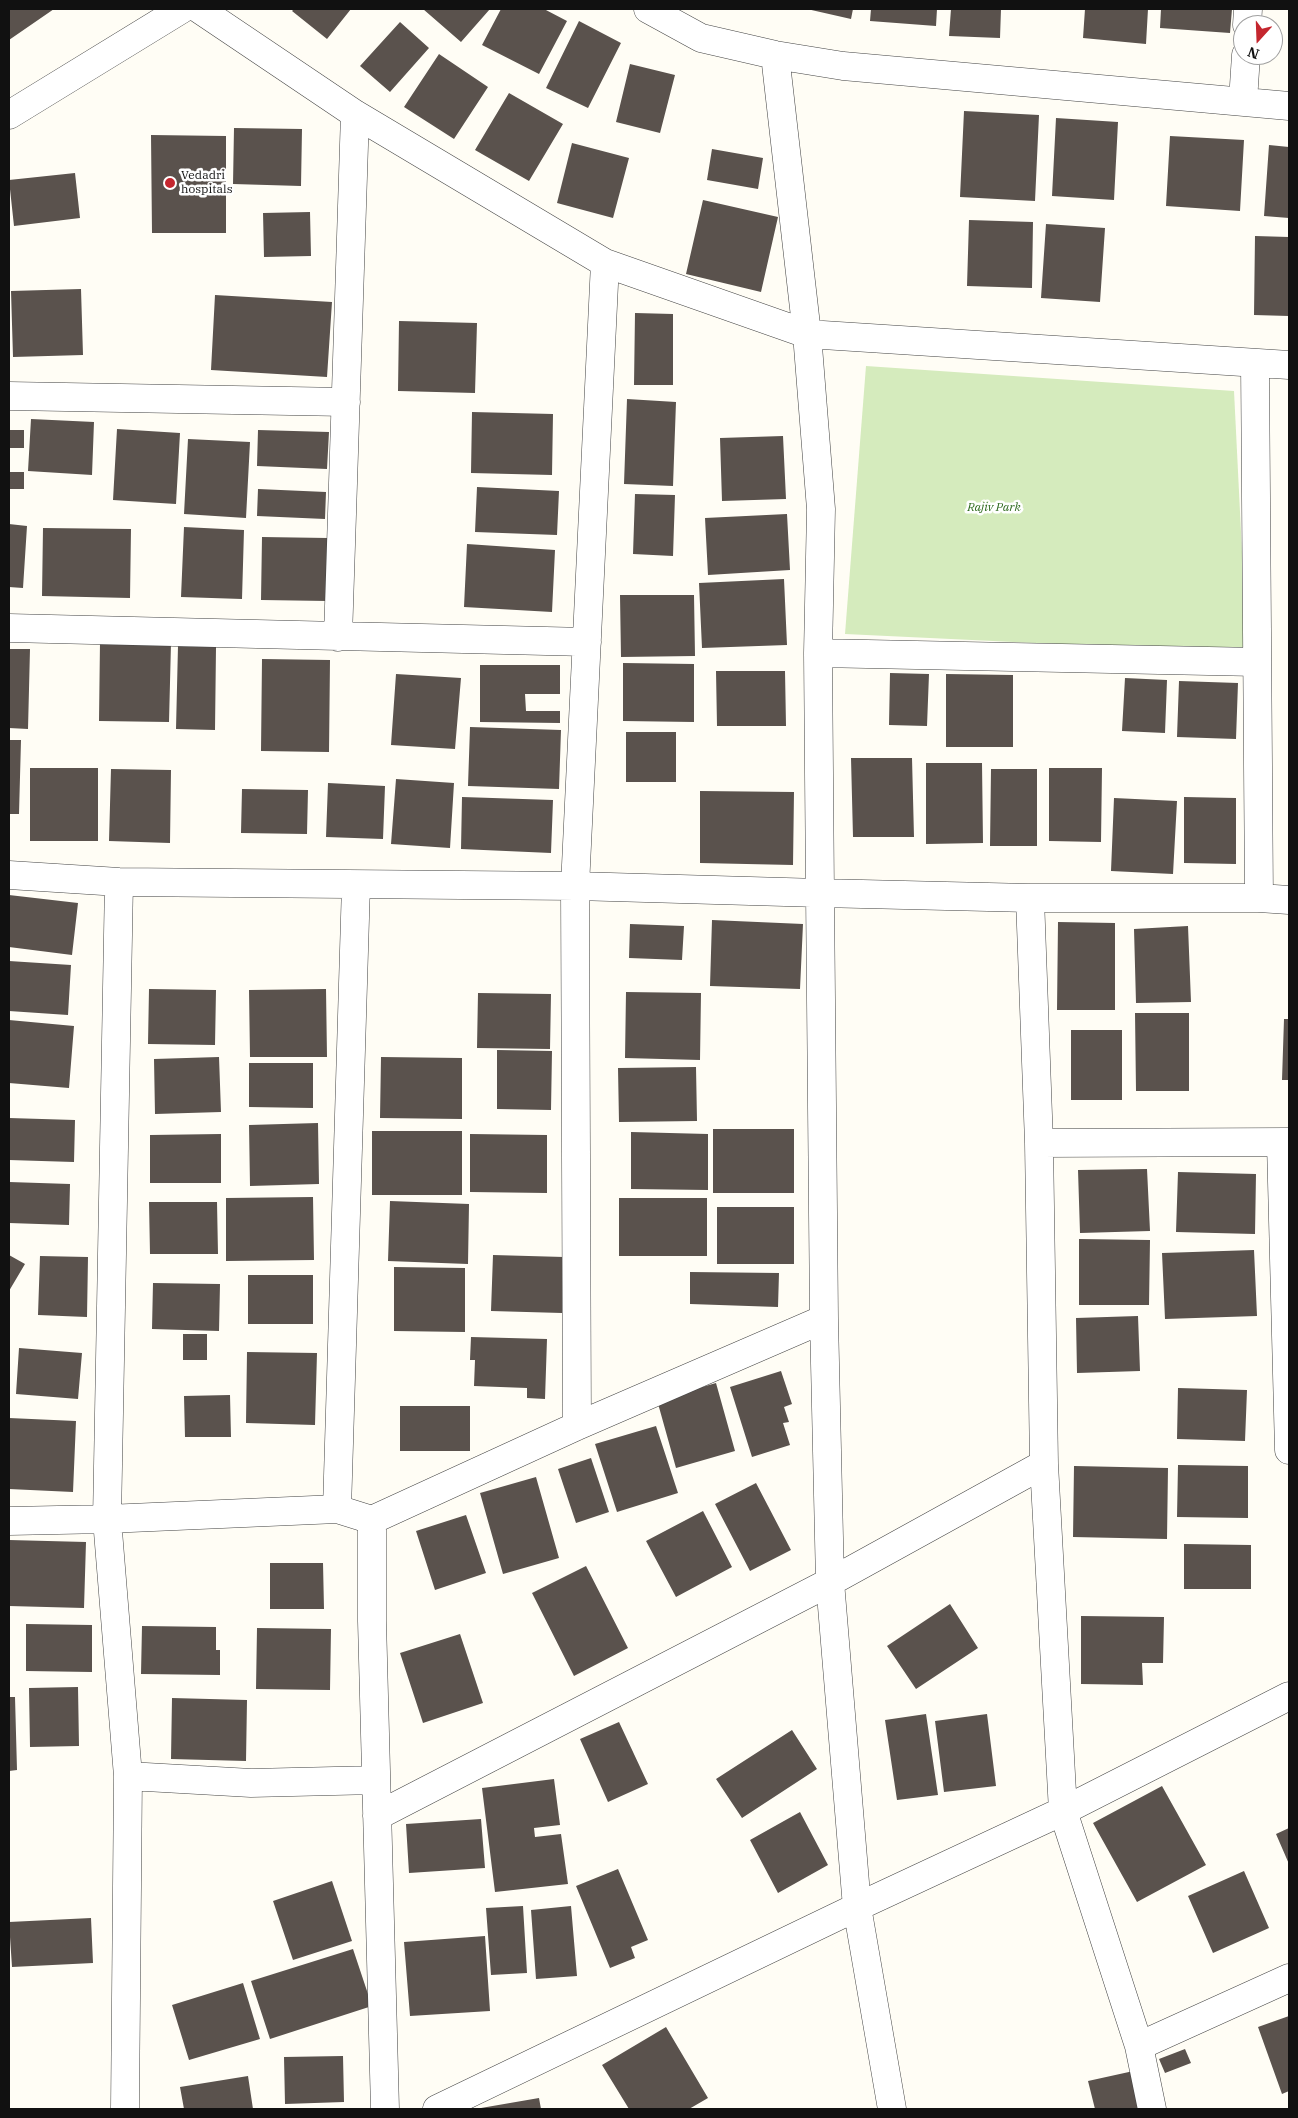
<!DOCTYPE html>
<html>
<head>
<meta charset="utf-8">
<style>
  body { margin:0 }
  #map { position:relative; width:1298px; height:2118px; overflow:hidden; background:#fffdf5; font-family:"IBM Plex Serif",serif }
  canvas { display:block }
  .frame { position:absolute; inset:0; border:10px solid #111; pointer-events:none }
  .north { position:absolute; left:1233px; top:15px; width:50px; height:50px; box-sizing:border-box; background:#fff; border:1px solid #a0a0a0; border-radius:50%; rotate:200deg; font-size:14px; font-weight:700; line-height:20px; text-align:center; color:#111 }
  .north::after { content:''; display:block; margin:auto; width:18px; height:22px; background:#c4262e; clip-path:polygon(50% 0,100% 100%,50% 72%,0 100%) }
</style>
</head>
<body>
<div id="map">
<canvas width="1298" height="2118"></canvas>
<div class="frame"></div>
<div class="north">N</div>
</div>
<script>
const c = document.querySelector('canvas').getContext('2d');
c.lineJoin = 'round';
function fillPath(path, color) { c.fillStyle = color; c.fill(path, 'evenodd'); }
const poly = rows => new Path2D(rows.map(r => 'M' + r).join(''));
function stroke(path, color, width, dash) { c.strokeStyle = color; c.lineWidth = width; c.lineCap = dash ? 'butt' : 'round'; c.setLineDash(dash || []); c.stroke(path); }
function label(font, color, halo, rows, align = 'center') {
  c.font = font + ' "IBM Plex Serif",serif'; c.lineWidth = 5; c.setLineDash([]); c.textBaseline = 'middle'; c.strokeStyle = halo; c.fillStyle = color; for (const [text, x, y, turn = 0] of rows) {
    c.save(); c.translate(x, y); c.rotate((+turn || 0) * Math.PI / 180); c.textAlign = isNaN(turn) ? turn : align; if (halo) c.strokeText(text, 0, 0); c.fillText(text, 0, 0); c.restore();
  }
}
fillPath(poly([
  [866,366,1234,391,1247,653,845,634]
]), '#d5ebbd');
fillPath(poly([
  [9,9,54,9,9,40],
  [294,9,351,9,327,39,292,11],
  [423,9,490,9,461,42],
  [501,9,544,9,567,21,539,74,482,45],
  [807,9,853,9,851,19],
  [871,9,937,9,936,26,870,21],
  [951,9,1001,9,1000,38,949,36],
  [1085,9,1148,9,1146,44,1083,38],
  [1161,9,1232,9,1230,33,1160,28],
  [579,21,621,43,588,108,546,88],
  [400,22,429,48,390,92,360,66],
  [439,54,488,87,454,139,404,107],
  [630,64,675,75,660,133,616,122],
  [509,93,563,124,529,181,475,150],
  [964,111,1039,115,1035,201,960,197],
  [1056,118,1118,122,1114,200,1052,196],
  [234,128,302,129,301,186,233,184],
  [151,135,226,136,226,233,152,233],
  [1170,136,1244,140,1240,211,1166,206],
  [572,143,629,158,613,218,557,203],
  [1269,145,1289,147,1289,218,1264,216],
  [712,149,763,158,758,189,707,180],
  [75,173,80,218,14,226,9,180],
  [703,200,778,217,761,292,686,274],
  [310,212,311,256,264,257,263,213],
  [969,220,1033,222,1032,288,967,286],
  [1046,224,1105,228,1100,302,1041,298],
  [1255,236,1289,237,1289,316,1254,315],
  [81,289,83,355,13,357,11,291],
  [215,295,332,302,327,377,211,370],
  [635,313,673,314,673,385,634,385],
  [399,321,477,323,475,393,398,391],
  [627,399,676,402,673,486,624,484],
  [472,412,553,414,552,475,471,473],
  [31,419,94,422,92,475,28,471],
  [117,429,180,433,176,504,113,500],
  [9,430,24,430,24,448,9,448],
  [258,430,329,432,327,469,257,466],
  [783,436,786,499,722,501,720,438],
  [188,439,250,442,246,518,184,514],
  [9,472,24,472,24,489,9,489],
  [477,487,559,491,557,535,475,532],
  [258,489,326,492,325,519,257,516],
  [635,494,675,495,673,556,633,554],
  [787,514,790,570,708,575,705,518],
  [9,524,27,526,23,588,9,587],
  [184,527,244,530,242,599,181,597],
  [43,528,131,529,130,598,42,596],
  [262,537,328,538,328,601,261,600],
  [467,544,555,550,552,612,464,607],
  [784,579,787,645,702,648,699,583],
  [620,595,694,595,695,656,621,657],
  [100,642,171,643,169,722,99,721],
  [178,646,216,647,215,730,176,729],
  [9,649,30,649,28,729,9,728],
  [262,659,330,660,329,752,261,751],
  [623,663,694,664,694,722,623,721],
  [480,665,560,665,560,694,525,694,526,711,560,711,560,723,480,722],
  [716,671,785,671,786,726,717,726],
  [890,673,929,674,927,726,889,725],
  [396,674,461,678,455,749,391,745],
  [946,674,1013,675,1013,747,946,747],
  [1125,678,1167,680,1165,733,1122,731],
  [1179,681,1238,683,1236,739,1177,737],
  [470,727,561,730,559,789,468,786],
  [626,732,676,732,676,782,626,782],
  [9,740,21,740,19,814,9,814],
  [851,758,912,758,914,837,853,837],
  [926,763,982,763,983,843,926,844],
  [30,768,98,768,98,841,30,841],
  [1049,768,1102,768,1101,842,1049,841],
  [111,769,171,770,170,843,109,841],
  [991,769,1037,769,1037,846,990,846],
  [396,779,454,783,450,848,391,844],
  [328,783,385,786,383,839,326,837],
  [242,789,308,790,307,834,241,833],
  [700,791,794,792,793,865,700,863],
  [462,797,553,800,551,853,461,849],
  [1184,797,1236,798,1236,864,1184,863],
  [1114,798,1177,801,1173,874,1111,871],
  [9,895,78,903,72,955,9,947],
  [712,920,803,924,800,989,710,986],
  [1058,922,1115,923,1115,1010,1057,1010],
  [630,924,684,926,682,960,629,958],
  [1188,926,1191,1002,1136,1003,1134,929],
  [9,961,71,965,68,1015,9,1011],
  [149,989,216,990,215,1045,148,1044],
  [326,989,327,1057,250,1057,249,990],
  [626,992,701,993,700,1060,625,1058],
  [478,993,551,994,550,1049,477,1048],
  [1135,1013,1189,1013,1189,1091,1136,1091],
  [1284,1019,1289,1019,1289,1080,1282,1080],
  [9,1020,74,1026,69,1088,9,1083],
  [1071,1030,1122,1030,1122,1100,1071,1100],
  [497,1050,552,1051,551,1110,497,1109],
  [219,1057,221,1112,155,1114,154,1059],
  [381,1057,462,1058,462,1119,380,1118],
  [249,1063,313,1063,313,1108,249,1107],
  [696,1067,697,1121,619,1122,618,1068],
  [9,1118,75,1120,74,1162,9,1160],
  [318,1123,319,1184,250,1186,249,1125],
  [713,1129,794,1129,794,1193,713,1193],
  [372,1131,462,1131,462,1195,372,1195],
  [631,1132,708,1134,708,1190,631,1189],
  [221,1134,221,1183,150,1183,150,1135],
  [470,1134,547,1135,547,1193,470,1192],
  [1147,1169,1150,1231,1080,1233,1078,1170],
  [1178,1172,1256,1174,1255,1234,1176,1232],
  [9,1182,70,1184,69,1225,9,1223],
  [313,1197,314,1260,226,1261,226,1198],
  [619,1198,707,1198,707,1256,619,1256],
  [390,1201,469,1204,468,1264,388,1261],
  [149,1202,217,1202,218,1254,150,1254],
  [717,1207,794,1207,794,1264,717,1264],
  [1079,1239,1150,1240,1149,1305,1079,1305],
  [1254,1250,1257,1316,1165,1319,1162,1253],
  [9,1255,25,1264,9,1291],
  [493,1255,564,1257,562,1313,491,1311],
  [40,1256,88,1257,87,1317,38,1315],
  [394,1267,465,1268,465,1332,394,1331],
  [690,1272,779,1273,778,1307,690,1304],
  [248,1275,313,1275,313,1324,248,1324],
  [153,1283,220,1284,219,1331,152,1329],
  [1138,1316,1140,1371,1077,1373,1076,1318],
  [183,1334,207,1334,207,1360,183,1360],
  [471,1337,547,1339,545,1399,527,1398,527,1388,474,1386,475,1360,470,1360],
  [19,1348,82,1353,78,1399,16,1394],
  [247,1352,317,1353,315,1425,246,1423],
  [781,1371,792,1404,784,1407,789,1422,783,1423,790,1445,752,1457,730,1387],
  [716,1383,735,1451,676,1468,657,1400],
  [1178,1388,1247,1390,1245,1441,1177,1439],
  [230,1395,231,1437,185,1437,184,1396],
  [400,1406,470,1406,470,1451,400,1451],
  [9,1418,76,1421,73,1492,9,1489],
  [656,1426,678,1493,617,1512,595,1444],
  [591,1458,609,1512,576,1523,558,1469],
  [1178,1465,1248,1466,1248,1518,1177,1517],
  [1074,1466,1168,1468,1167,1539,1073,1537],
  [536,1477,559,1558,503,1574,480,1493],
  [756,1483,791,1550,750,1571,715,1504],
  [703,1511,732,1567,676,1597,646,1541],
  [466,1515,486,1573,435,1590,416,1531],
  [9,1540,86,1542,84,1608,9,1606],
  [1184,1544,1251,1545,1251,1589,1184,1589],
  [270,1563,323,1563,324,1609,270,1609],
  [586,1566,628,1648,574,1676,532,1593],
  [950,1604,978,1648,916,1689,887,1646],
  [1081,1616,1164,1617,1163,1663,1142,1663,1143,1685,1081,1684],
  [26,1624,92,1625,92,1672,26,1671],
  [142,1626,216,1627,216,1650,220,1650,220,1675,141,1674],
  [257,1628,331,1629,330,1690,256,1689],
  [460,1634,483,1703,423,1723,400,1653],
  [78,1687,79,1746,30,1747,29,1688],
  [9,1697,15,1697,17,1770,9,1771],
  [172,1698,247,1700,246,1761,171,1759],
  [926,1714,938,1795,897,1800,885,1720],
  [987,1714,996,1786,944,1792,935,1721],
  [619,1722,648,1784,608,1802,580,1739],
  [792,1730,817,1769,742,1818,716,1779],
  [554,1779,560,1825,534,1828,535,1837,561,1834,568,1884,495,1892,482,1788],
  [1162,1786,1206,1865,1137,1902,1093,1823],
  [800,1812,828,1865,778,1893,750,1840],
  [481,1819,485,1868,409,1873,406,1824],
  [1289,1828,1289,1864,1276,1834],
  [618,1869,648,1940,631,1947,635,1958,610,1968,576,1886],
  [1244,1871,1269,1928,1213,1953,1188,1896],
  [332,1881,352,1941,293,1960,273,1901],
  [523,1906,527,1973,491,1975,486,1908],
  [571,1906,577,1976,536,1979,531,1910],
  [91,1918,93,1963,12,1967,9,1922],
  [485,1936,490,2011,410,2016,404,1942],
  [353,1949,372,2006,270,2039,251,1981],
  [243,1983,260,2039,189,2060,172,2005],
  [1289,2016,1289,2091,1282,2094,1258,2027],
  [666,2027,708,2098,689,2109,629,2109,602,2065],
  [1185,2049,1191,2063,1165,2073,1159,2059],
  [343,2056,344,2102,285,2104,284,2057],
  [1138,2070,1147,2109,1095,2109,1088,2081],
  [248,2076,253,2109,184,2109,180,2087],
  [539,2098,541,2109,481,2109,481,2108]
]), '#5a524d');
const minor = poly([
  [199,9,355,114,605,263,807,334,1289,365],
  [648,9,701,38,775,55,843,66,1289,106],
  [1247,25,1248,9],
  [775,55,807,334,821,509,818,653,820,893,1030,898,1259,898,1289,900],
  [1243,101,1246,55],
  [9,115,182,9],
  [1255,363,1259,898],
  [9,396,346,402],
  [9,628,587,642],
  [338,637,355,114],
  [818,653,1257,662],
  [9,875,119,882,575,886,820,893,824,1319,830,1582,857,1907,892,2109],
  [119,882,107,1519,128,1776,125,2109],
  [1030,898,1039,1143,1044,1464],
  [1039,1143,1289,1142],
  [1281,1143,1289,1450],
  [577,1426,575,886,605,263],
  [337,1509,356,885],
  [372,1520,577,1426,824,1319],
  [9,1521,107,1519,337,1509,372,1520,372,1621,385,2109],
  [128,1776,251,1783,376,1780],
  [377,1816,830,1582,1044,1464,1063,1811,1139,2046,1289,1978],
  [1139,2046,1152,2109],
  [437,2109,857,1907,1063,1811,1289,1696]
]);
stroke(minor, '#444', 29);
stroke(minor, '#fff', 28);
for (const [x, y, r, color] of [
  [170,183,6,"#c4262e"]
]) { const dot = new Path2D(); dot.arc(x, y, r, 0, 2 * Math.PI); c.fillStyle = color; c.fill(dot); stroke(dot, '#fff', 2); }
label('12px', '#111', '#fff', [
  ["Vedadri",181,176],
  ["hospitals",181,190]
], 'left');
label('italic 12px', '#2f6b1f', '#fff', [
  ["Rajiv Park",994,508]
]);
</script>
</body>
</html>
